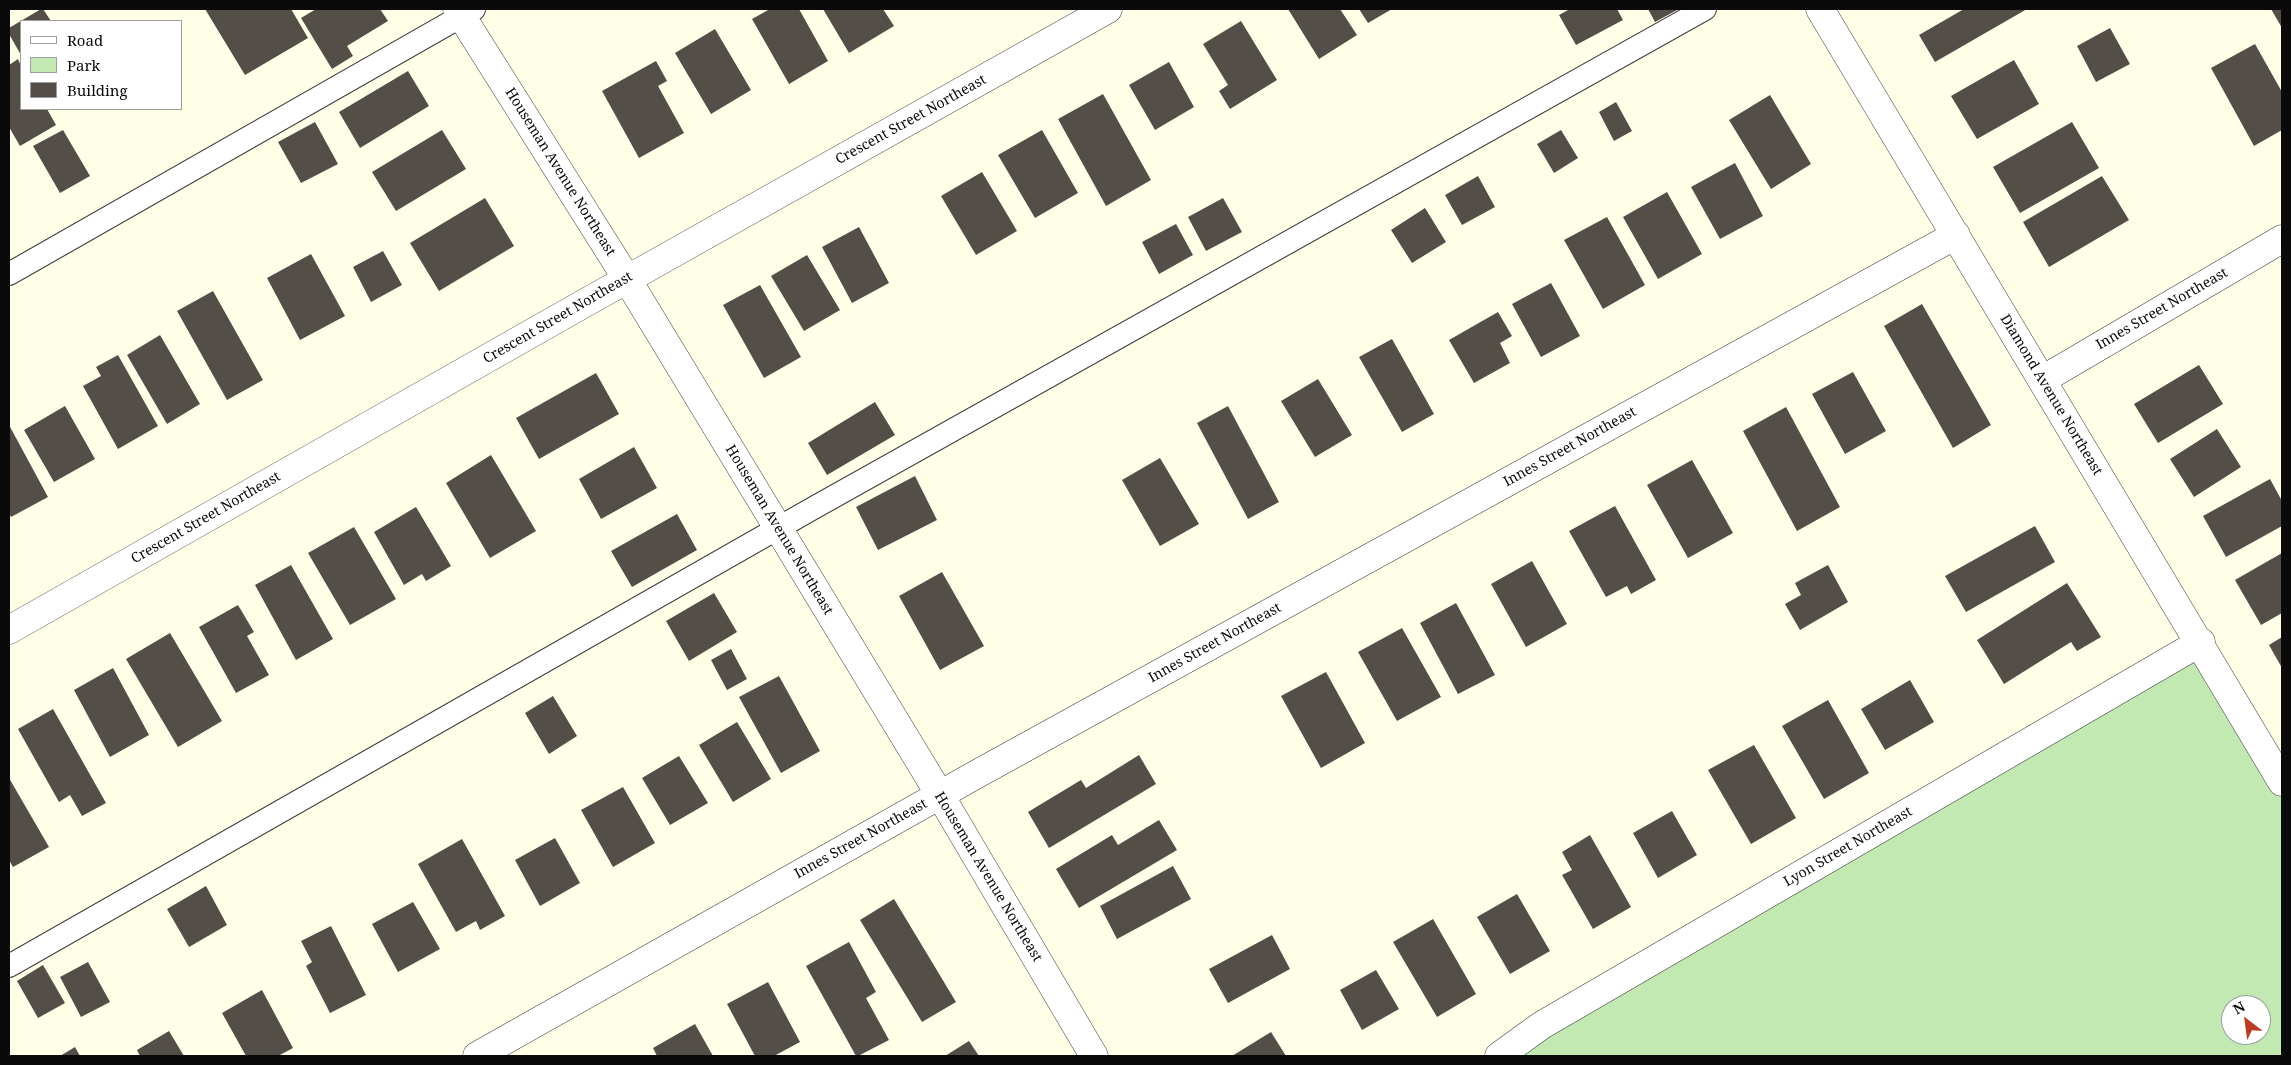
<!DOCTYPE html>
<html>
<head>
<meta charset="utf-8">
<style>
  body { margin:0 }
  #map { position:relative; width:2291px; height:1065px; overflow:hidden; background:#ffffe8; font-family:"Noto Serif",serif }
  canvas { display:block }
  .frame { position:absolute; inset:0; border:10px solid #0a0a0a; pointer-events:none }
  .legend { position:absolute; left:20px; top:20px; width:162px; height:90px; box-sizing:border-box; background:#fff; border:1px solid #9d9d9d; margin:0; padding:6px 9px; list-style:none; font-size:15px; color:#0a0a0a }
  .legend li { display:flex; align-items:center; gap:10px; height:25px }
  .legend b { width:25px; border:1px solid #9d9d9d }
  .north { position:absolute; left:2221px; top:995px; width:50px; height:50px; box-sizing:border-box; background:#fff; border:1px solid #9d9d9d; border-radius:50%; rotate:330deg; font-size:14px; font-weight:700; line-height:20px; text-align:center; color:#0a0a0a }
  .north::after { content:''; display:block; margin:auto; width:18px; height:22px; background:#bc3b21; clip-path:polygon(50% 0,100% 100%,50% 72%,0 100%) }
</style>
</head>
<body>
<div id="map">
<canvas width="2291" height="1065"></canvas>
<div class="frame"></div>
<ul class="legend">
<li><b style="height:6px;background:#fff"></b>Road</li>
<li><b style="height:14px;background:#c2e9b1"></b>Park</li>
<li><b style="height:14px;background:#534e47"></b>Building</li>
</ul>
<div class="north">N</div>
</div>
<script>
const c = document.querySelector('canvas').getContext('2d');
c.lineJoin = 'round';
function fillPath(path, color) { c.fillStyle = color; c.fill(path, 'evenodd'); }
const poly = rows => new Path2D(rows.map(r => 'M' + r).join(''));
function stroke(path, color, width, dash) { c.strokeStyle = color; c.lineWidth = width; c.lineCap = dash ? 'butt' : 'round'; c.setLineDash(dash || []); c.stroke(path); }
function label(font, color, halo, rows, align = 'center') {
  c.font = font + ' "Noto Serif",serif'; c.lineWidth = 5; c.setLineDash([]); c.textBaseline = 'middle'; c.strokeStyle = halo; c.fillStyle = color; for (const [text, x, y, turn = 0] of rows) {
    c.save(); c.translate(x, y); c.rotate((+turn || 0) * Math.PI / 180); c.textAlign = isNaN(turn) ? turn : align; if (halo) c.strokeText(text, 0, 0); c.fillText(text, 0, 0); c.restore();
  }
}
fillPath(poly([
  [2201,642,2282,782,2282,1056,1499,1056],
  [2231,1005,2261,1005,2261,1035,2231,1035]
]), '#c2e9b1');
fillPath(poly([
  [41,9,43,9,51,21,21,21,21,55,9,34,9,28],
  [205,9,291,9,308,38,245,75],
  [316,9,380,9,388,21,347,46,353,56,332,69,301,18],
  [770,9,799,9,828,61,789,84,752,19],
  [823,9,883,9,894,26,849,53],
  [1288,9,1340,9,1357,35,1319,59],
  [1359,9,1392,9,1368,23],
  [1570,9,1617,9,1623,20,1576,45,1559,15],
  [1648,9,1679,9,1655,22],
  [1964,9,2027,9,1935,62,1919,35],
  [2271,9,2282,9,2282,28],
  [1241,21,1277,80,1230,109,1219,91,1228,85,1203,44],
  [2110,28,2130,64,2096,82,2077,46],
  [715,29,751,90,711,114,675,53],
  [2255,44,2282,92,2282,130,2254,146,2211,68],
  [18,59,21,66,21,109,47,109,56,125,20,146,9,127,9,65],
  [2014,60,2039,104,1977,139,1951,96],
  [656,61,667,81,658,86,684,133,639,158,602,91],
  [1169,62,1194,107,1155,130,1129,85],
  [408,71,429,106,360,148,339,112],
  [1103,94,1151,180,1106,206,1058,119],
  [1770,95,1811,164,1771,189,1729,120],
  [1616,102,1632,131,1614,141,1599,112],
  [315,122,338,164,301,183,278,142],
  [2072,122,2099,168,2020,213,1993,167],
  [63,130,90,176,60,193,33,146],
  [442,130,466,169,396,211,372,172],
  [1042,130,1078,193,1035,218,998,155],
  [1561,130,1578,158,1554,173,1537,144],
  [1735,163,1763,216,1720,239,1691,187],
  [982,172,1017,231,976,255,941,196],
  [1478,176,1495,207,1462,225,1445,195],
  [2102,176,2129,220,2049,267,2023,222],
  [1667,192,1702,254,1658,279,1623,217],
  [485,198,514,246,439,291,410,243],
  [1223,198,1242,232,1206,251,1188,217],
  [1425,208,1446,242,1412,263,1391,230],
  [1607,217,1645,285,1603,309,1564,240],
  [1176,224,1193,255,1159,274,1142,242],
  [859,227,889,283,852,303,822,247],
  [383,251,402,285,371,302,353,267],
  [311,254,345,316,300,340,267,278],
  [807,255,840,310,804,331,771,276],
  [1551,283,1580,336,1541,357,1512,304],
  [760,285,801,357,764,378,723,305],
  [213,291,263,380,227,400,177,311],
  [1922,304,1991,425,1953,448,1884,326],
  [1498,312,1512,336,1500,343,1510,363,1474,383,1449,340],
  [160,335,200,404,167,424,127,355],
  [1392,339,1434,414,1402,432,1359,357],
  [118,355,158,426,118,449,83,386,101,376,96,367],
  [2199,365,2223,404,2158,443,2134,404],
  [1853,372,1886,431,1845,454,1812,394],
  [596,373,619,414,539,459,516,418],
  [1318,379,1352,435,1315,457,1281,401],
  [875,402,895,435,827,475,808,443],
  [65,406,95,459,54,482,24,430],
  [1228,406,1279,502,1248,519,1197,423],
  [1786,407,1840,507,1797,531,1743,431],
  [9,425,48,497,11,517,9,513],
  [2217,429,2241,467,2194,497,2170,459],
  [634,447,657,488,601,519,579,479],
  [491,455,536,531,490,558,446,483],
  [1160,458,1199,524,1160,546,1122,480],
  [1692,460,1733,533,1688,558,1647,485],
  [915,476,937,520,878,550,856,507],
  [2270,479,2282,501,2282,526,2226,557,2203,516],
  [1615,506,1656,580,1631,594,1627,586,1606,597,1569,531],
  [416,507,451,566,426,581,422,574,404,585,374,532],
  [677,514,697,550,632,587,611,551],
  [2035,526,2055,562,1966,612,1945,576],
  [354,527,396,599,350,625,308,553],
  [2282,553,2282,613,2261,625,2235,580],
  [1532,561,1567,624,1526,647,1491,584],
  [291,565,333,639,296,660,255,585],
  [1828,565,1848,602,1800,630,1785,604,1801,595,1795,583],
  [942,572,984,646,940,670,899,596],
  [2067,583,2101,637,2077,651,2071,642,2004,684,1977,640],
  [714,593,737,632,689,661,666,621],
  [1456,603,1495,675,1458,694,1420,623],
  [238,605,254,632,247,636,269,675,236,693,199,627],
  [1402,628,1441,697,1397,721,1358,652],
  [170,633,222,721,178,747,126,659],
  [2282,637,2282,668,2269,645],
  [731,649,747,679,727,690,711,660],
  [113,668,149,735,110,757,74,690],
  [1326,672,1365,743,1321,768,1281,696],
  [779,676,820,751,781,773,739,697],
  [1910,680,1934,722,1885,750,1861,709],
  [553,696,577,736,549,754,525,713],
  [1828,700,1869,773,1824,799,1782,726],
  [53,709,106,803,82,816,70,795,59,802,18,729],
  [737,722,771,779,733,802,699,745],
  [1754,745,1796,818,1751,844,1708,770],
  [1139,755,1156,784,1049,848,1028,812,1081,780,1086,788],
  [679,756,708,803,670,825,642,778],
  [9,778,49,847,13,867,9,860],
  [623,787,655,843,613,867,581,810],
  [1672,811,1697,855,1658,878,1633,833],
  [1159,820,1177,850,1079,908,1056,869,1112,835,1118,845],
  [1590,835,1631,907,1593,929,1562,875,1572,870,1562,852],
  [555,838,580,883,540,906,515,860],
  [462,839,505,916,480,930,476,921,456,932,418,864],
  [1173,866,1191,899,1117,939,1100,906],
  [206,886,227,925,189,947,167,909],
  [1517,894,1550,951,1510,974,1477,917],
  [894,899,956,1002,922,1022,860,920],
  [413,902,440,949,398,972,372,924],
  [1433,919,1476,994,1437,1017,1393,942],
  [331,926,366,995,330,1013,306,966,312,962,301,941],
  [1272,935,1290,969,1228,1003,1209,969],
  [849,942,876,992,866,998,889,1040,858,1056,856,1056,806,966],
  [88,962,110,1002,81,1017,60,977],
  [43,965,65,1003,38,1018,17,981],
  [1376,970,1399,1009,1362,1030,1340,990],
  [768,982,800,1042,774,1056,755,1056,727,1004],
  [262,990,293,1048,278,1056,246,1056,222,1013],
  [695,1024,713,1056,657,1056,653,1048],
  [169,1031,184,1056,140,1056,137,1050],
  [1271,1032,1286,1056,1232,1056],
  [969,1041,979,1056,945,1056],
  [75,1047,80,1056,60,1056]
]), '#534e47');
const service = poly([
  [9,274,474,9],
  [9,966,817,506,1705,9]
]);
const minor = poly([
  [457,9,627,279,940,795,1094,1056],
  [2042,380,2282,239],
  [9,630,576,308,1108,9],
  [477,1056,977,774,1956,235]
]);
const tertiary = poly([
  [1820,9,2282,782],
  [1499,1056,1542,1025,2201,642]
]);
stroke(service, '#3d3d3d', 24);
stroke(minor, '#3d3d3d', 29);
stroke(tertiary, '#3d3d3d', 29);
stroke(service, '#fff', 22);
stroke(minor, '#fff', 28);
stroke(tertiary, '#fff', 28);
label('14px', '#0a0a0a', '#fff', [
  ["Crescent Street Northeast",911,120,-29],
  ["Houseman Avenue Northeast",560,172,58],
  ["Innes Street Northeast",2162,309,-30],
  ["Crescent Street Northeast",558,318,-30],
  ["Diamond Avenue Northeast",2051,395,59],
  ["Innes Street Northeast",1570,447,-29],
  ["Crescent Street Northeast",206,518,-30],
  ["Houseman Avenue Northeast",779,530,59],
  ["Innes Street Northeast",1215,643,-29],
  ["Innes Street Northeast",861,839,-29],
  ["Lyon Street Northeast",1848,847,-30],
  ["Houseman Avenue Northeast",988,877,59]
]);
</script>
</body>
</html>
